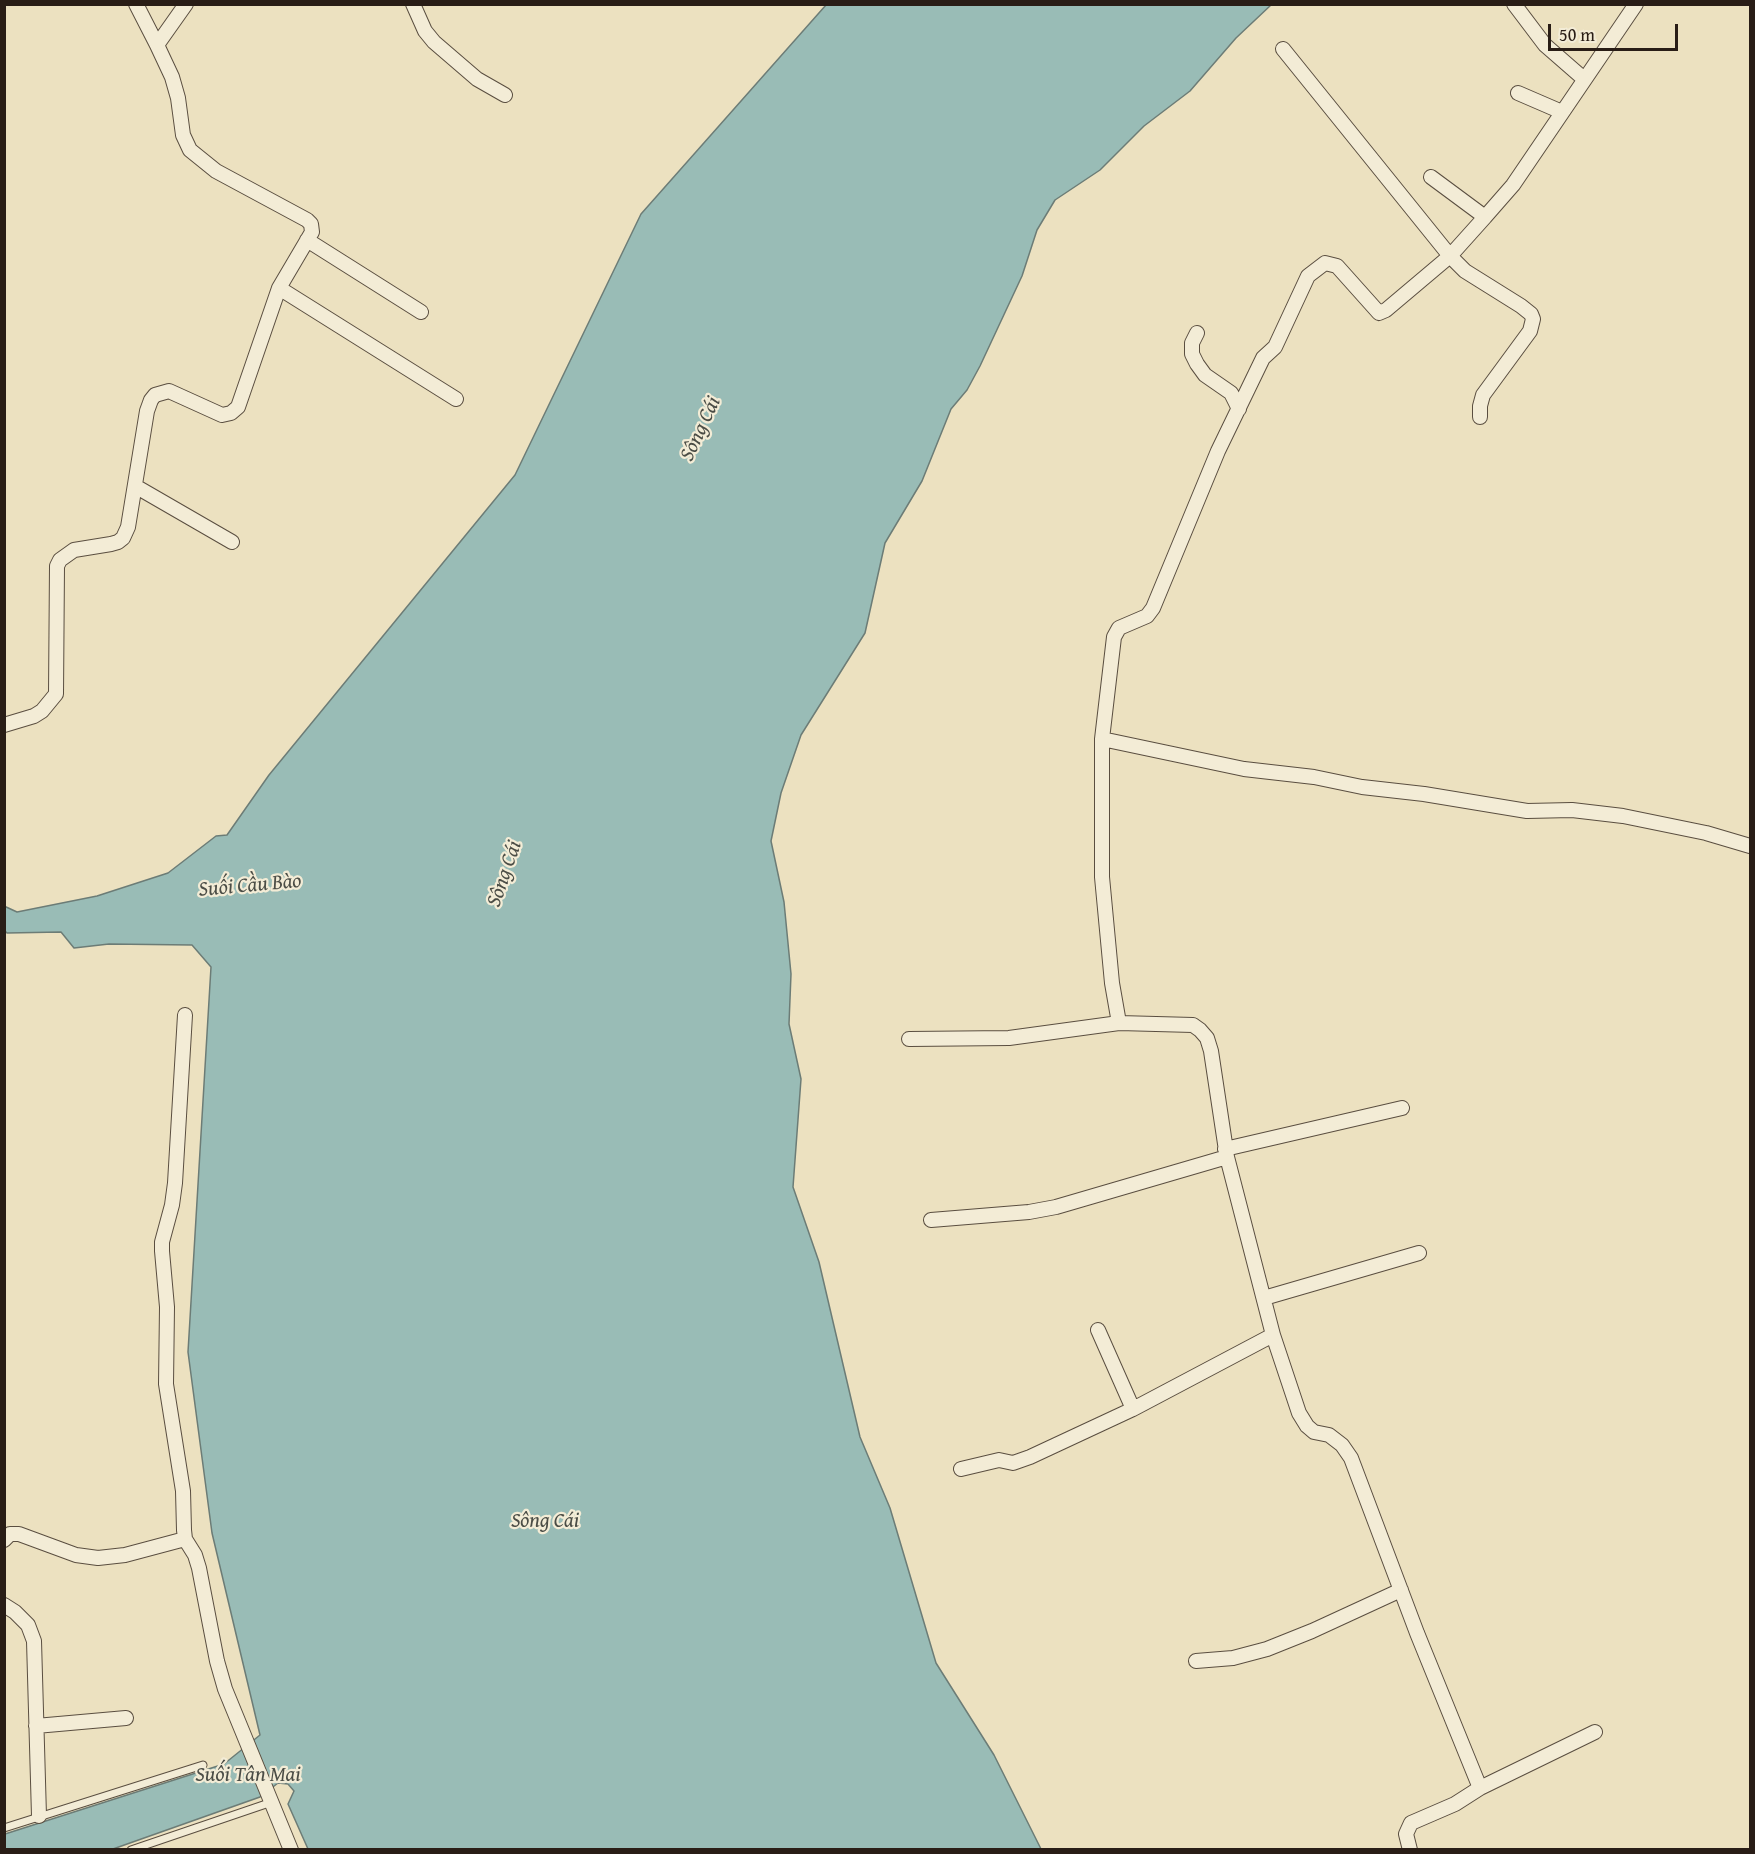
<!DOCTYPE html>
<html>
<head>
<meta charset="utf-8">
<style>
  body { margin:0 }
  #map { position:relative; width:1755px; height:1854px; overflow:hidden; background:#ece1c0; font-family:"Gentium Book Plus",serif }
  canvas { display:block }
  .frame { position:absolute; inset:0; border:6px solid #291d16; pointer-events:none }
  .scale { position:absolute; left:1548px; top:24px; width:130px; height:27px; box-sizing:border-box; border:3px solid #291d16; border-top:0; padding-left:8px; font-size:18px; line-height:21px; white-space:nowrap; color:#291d16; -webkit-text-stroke:4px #f3ecd6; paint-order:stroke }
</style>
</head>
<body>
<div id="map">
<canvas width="1755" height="1854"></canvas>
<div class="frame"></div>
<div class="scale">50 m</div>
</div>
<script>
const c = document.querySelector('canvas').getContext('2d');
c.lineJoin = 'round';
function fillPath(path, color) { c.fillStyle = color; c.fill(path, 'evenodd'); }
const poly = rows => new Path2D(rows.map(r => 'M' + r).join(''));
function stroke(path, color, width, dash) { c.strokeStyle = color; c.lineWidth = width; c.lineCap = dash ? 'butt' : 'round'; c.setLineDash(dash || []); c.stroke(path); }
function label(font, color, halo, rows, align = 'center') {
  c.font = font + ' "Gentium Book Plus",serif'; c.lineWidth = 4.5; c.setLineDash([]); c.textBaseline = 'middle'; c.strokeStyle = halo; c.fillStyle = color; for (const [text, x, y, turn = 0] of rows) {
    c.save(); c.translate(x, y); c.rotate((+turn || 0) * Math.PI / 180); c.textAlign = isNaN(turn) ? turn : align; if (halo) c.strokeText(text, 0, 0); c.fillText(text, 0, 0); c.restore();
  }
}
const water = poly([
  [826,5,1271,5,1236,38,1190,91,1144,126,1100,170,1055,200,1037,230,1022,276,980,366,967,390,951,409,922,481,885,543,865,633,801,735,781,793,771,841,784,902,791,974,789,1024,801,1079,793,1187,819,1262,860,1437,890,1508,936,1663,994,1755,1041,1849,308,1849,288,1804,294,1791,288,1784,278,1783,260,1797,113,1849,5,1849,5,1834,224,1764,260,1735,212,1533,188,1352,211,967,192,945,109,944,74,948,61,932,7,933,5,931,4,906,17,912,97,896,168,873,216,836,227,835,269,775,515,475,641,214,826,5]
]);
fillPath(water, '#99bcb6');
stroke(water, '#6c7c76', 1.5);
const lane = poly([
  [4,1828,203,1765],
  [131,1850,272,1802]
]);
const street = poly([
  [136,4,157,45],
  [413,4,425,31,434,42,477,79,505,95],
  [1514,4,1545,45,1584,79],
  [1283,49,1450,256,1386,310,1379,313,1337,266,1325,263,1308,276,1275,347,1263,358,1218,451,1153,608,1147,616,1119,628,1114,637,1102,739,1244,769,1314,777,1362,787,1424,794,1527,811,1572,810,1623,816,1706,833,1750,846],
  [1518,93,1562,112],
  [1431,177,1485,217,1513,185,1636,4],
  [307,240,421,312],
  [279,288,456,399],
  [1197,333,1192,343,1192,354,1197,364,1205,375,1231,393,1239,409],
  [1480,417,1480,406,1483,395,1530,331,1533,319,1531,314,1521,306,1465,271,1450,256,1485,217],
  [135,486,232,542],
  [4,725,34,716,42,711,56,694,57,566,60,560,74,550,111,544,118,542,123,538,128,527,147,411,151,400,155,395,169,391,222,415,231,413,238,407,279,288,312,232,311,224,307,220,216,171,190,150,183,135,178,98,172,77,157,45,186,4],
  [1102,739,1102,877,1112,983,1119,1023,1193,1025,1200,1030,1207,1038,1211,1051,1227,1157,1273,1335,1299,1413,1307,1426,1314,1432,1329,1435,1342,1445,1351,1458,1417,1633,1480,1788,1455,1804,1411,1823,1406,1834,1410,1850],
  [185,1015,175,1183,172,1205,162,1242,162,1251,167,1307,166,1384,183,1491,184,1530,185,1539,195,1555,199,1568,217,1661,225,1689,291,1850],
  [909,1039,1009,1038,1119,1023],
  [1225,1149,1402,1108],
  [931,1220,1029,1212,1056,1207,1227,1157],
  [1264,1298,1419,1253],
  [1098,1330,1133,1409],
  [961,1469,999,1460,1013,1463,1030,1457,1133,1409,1273,1335],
  [4,1540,10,1534,19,1534,76,1555,98,1558,125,1555,185,1539],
  [4,1605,15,1612,28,1625,34,1641,39,1816],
  [1196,1661,1233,1658,1267,1649,1312,1631,1401,1590],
  [36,1726,126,1718],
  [1480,1788,1595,1732]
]);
stroke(lane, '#5a4e40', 9);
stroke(street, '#5a4e40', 16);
stroke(lane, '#f3ecd6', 7);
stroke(street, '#f3ecd6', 14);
label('italic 21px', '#4b4d46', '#f3ecd6', [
  ["Sông Cái",701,429,-65],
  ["Sông Cái",505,874,-71],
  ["Suối Cầu Bào",250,886,-5],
  ["Sông Cái",545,1522],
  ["Suối Tân Mai",248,1776]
]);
</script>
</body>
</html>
